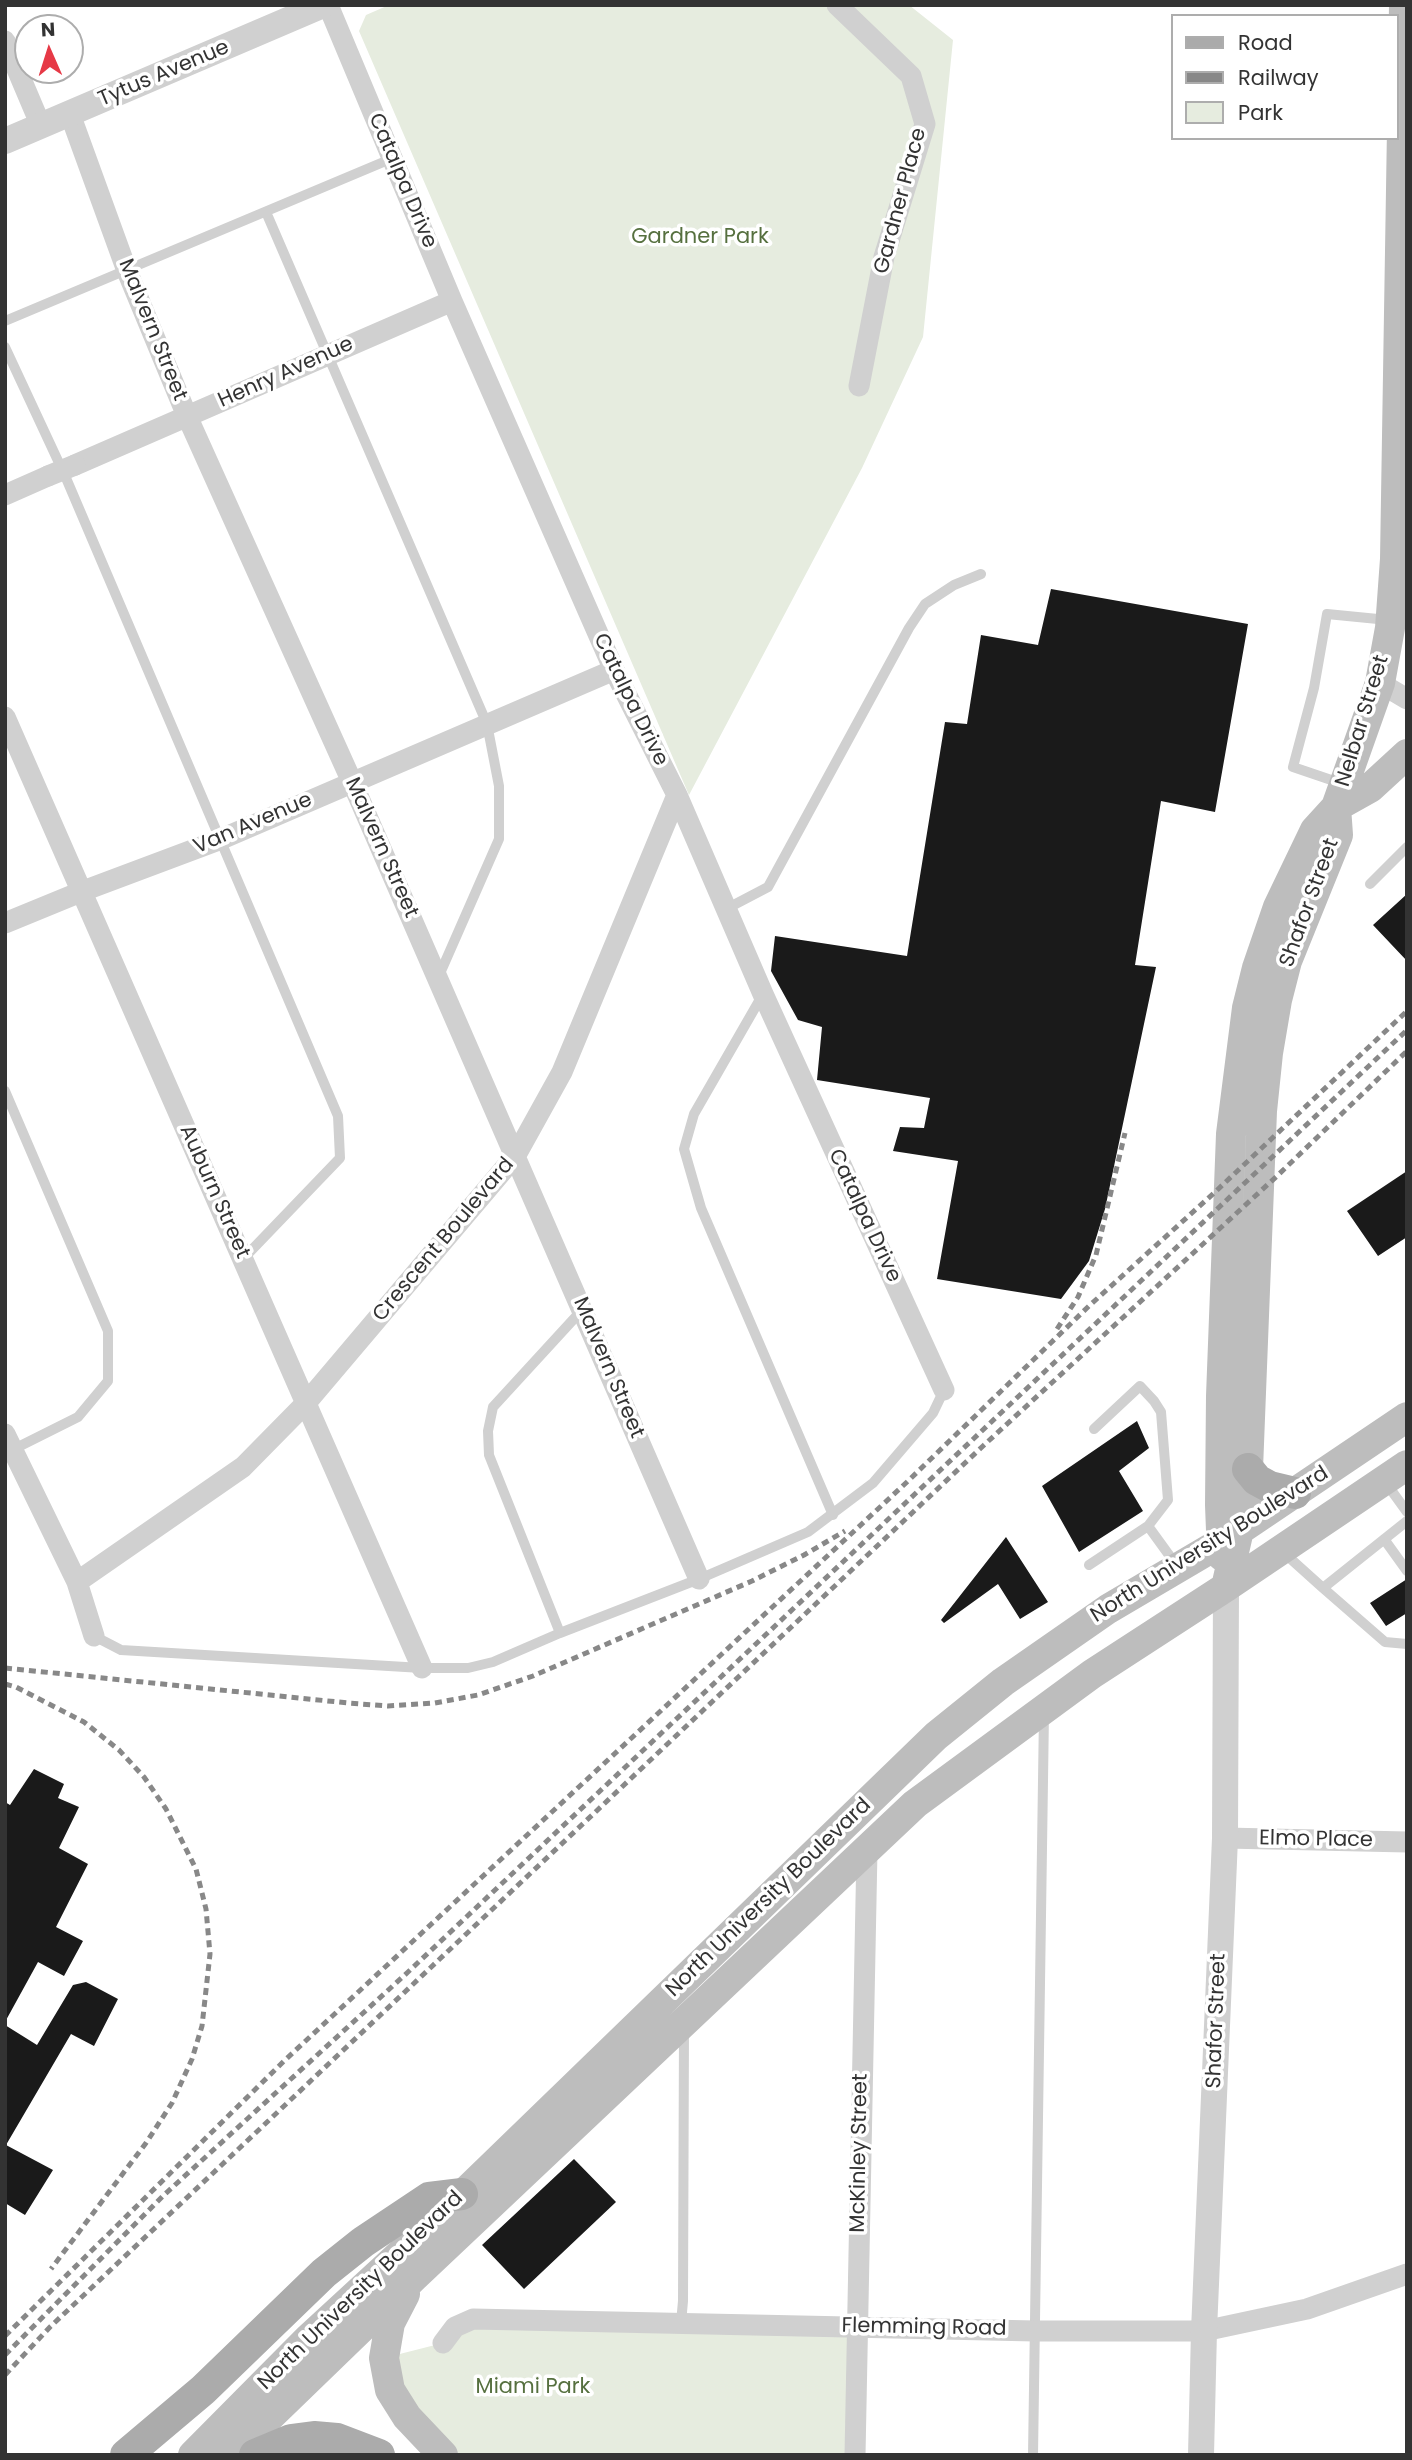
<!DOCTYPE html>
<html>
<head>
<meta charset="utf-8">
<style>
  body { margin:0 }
  #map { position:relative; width:1412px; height:2460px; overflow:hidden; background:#fff; font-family:Poppins,sans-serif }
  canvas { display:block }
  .frame { position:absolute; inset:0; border:7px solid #333; pointer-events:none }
  .legend { position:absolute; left:1171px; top:14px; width:228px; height:126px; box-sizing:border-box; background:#fff; border:2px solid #adadad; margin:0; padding:9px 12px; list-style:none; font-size:21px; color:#333 }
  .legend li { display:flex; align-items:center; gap:14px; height:35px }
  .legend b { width:35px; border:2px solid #adadad }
  .north { position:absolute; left:14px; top:14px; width:70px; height:70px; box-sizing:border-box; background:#fff; border:2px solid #adadad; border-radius:50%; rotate:357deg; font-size:19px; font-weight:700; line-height:28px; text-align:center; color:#333 }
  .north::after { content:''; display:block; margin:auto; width:24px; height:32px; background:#e63946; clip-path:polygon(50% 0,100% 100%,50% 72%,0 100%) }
</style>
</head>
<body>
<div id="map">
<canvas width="1412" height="2460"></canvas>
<div class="frame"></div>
<ul class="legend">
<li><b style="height:9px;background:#ababab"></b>Road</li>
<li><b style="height:9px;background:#888"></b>Railway</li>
<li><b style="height:19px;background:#e6ecdf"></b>Park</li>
</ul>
<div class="north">N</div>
</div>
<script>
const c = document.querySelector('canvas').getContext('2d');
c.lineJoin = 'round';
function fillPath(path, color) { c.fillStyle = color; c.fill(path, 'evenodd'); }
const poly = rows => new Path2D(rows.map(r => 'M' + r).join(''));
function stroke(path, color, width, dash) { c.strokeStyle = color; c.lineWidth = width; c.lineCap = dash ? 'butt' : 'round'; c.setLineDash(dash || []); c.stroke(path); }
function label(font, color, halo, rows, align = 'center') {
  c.font = font + ' Poppins,sans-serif'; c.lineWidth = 7; c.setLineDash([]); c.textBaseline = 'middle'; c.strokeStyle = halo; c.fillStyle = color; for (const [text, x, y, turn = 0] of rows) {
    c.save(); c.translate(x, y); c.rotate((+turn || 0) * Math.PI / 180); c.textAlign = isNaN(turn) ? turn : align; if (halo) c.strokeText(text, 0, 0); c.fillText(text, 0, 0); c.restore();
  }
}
fillPath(poly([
  [389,5,909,5,953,40,923,337,862,468,689,795,359,31,366,15],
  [455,2327,856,2327,855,2455,443,2455,384,2358,443,2343]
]), '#e6ecdf');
fillPath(poly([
  [1051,589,1248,624,1215,812,1161,801,1135,965,1156,967,1105,1209,1089,1261,1061,1299,937,1279,958,1161,893,1151,900,1127,924,1128,930,1098,817,1080,822,1027,798,1020,771,971,775,936,907,956,945,722,967,724,981,635,1038,645],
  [1407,894,1407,961,1373,925],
  [1407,1171,1407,1237,1378,1256,1347,1211],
  [1137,1421,1149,1448,1119,1471,1143,1511,1079,1552,1042,1486],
  [1006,1537,1048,1602,1020,1619,998,1584,944,1623,941,1620],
  [1407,1579,1407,1613,1386,1626,1370,1603],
  [34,1769,64,1784,58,1798,79,1807,59,1848,88,1864,56,1927,83,1941,64,1976,38,1962,5,2022,5,1802,10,1805],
  [86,1982,118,1999,94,2046,71,2034,6,2145,53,2170,25,2215,5,2203,5,2025,37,2045,73,1985],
  [574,2159,616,2202,524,2289,482,2245]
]), '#1a1a1a');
stroke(poly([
  [266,212,487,724,499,786,499,839,438,978],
  [5,321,393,158],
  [5,347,66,478,338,1116,340,1158,243,1259],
  [1343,784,1293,767,1314,688,1327,614,1388,620],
  [1370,884,1407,847],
  [726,909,768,887,909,628,925,604,954,585,981,574],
  [763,994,694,1114,684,1149,701,1208,833,1515],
  [5,1091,108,1331,108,1381,78,1417,12,1450],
  [1094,1429,1140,1386,1154,1401,1161,1412,1168,1500,1148,1526],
  [1386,1483,1407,1512],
  [1384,1539,1407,1571],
  [1283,1552,1323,1588,1407,1521],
  [1089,1565,1148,1526,1177,1566],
  [1323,1588,1385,1642,1407,1644],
  [560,1633,489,1455,488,1431,493,1407,582,1310],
  [94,1636,121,1650,422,1668,468,1668,493,1662,560,1633,699,1579,808,1532,873,1483,933,1413,944,1390],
  [681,2323,683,2301,684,2028],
  [1033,2455,1044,1713]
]), '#d0d0d0', 10);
stroke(poly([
  [328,5,452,301,614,670,677,795,763,994,944,1390],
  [837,5,911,76,925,124,884,257,859,386],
  [5,41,41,126],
  [70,114,127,271,187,416,352,782,699,1579],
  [75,465,452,301],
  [5,495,48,476],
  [1380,683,1407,699],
  [5,717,422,1668],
  [5,923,83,891,219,840,614,670],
  [5,1434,77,1582,94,1636],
  [77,1582,243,1467,306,1403,516,1155,562,1072,677,795],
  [1225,1838,1407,1842],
  [443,2343,455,2327,473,2319,1035,2331,1204,2331,1307,2309,1407,2274],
  [855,2455,867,1850]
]), '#d0d0d0', 21);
stroke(poly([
  [5,141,323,5],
  [1201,2455,1204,2331,1225,1838,1226,1587]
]), '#d0d0d0', 26);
stroke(poly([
  [1222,1556,1220,1505,1221,1396,1231,1134,1247,1008,1257,968,1278,907,1315,830,1336,807,1370,788,1407,754],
  [1226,1587,1239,1530,1248,1469,1262,1111,1268,1053,1277,1000,1287,961,1338,835,1336,807,1380,683,1390,628,1395,559,1404,5],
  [405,2294,390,2323,384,2358,390,2390,407,2417,443,2455],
  [193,2455,308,2339,422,2234,936,1736,1003,1682,1108,1609,1220,1543,1407,1417],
  [230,2455,414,2277,915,1804,1092,1674,1226,1587,1407,1465]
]), '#bdbdbd', 30);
stroke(poly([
  [1248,1469,1257,1480,1270,1487,1295,1493],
  [126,2455,203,2390,324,2273,363,2242,429,2198,462,2194],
  [255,2455,291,2440,314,2437,337,2439,379,2455]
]), '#ababab', 32);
stroke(poly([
  [1057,1329,1078,1297,1096,1255,1125,1133],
  [5,1668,348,1703,388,1706,435,1703,478,1695,533,1676,752,1581,804,1555,845,1531],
  [5,1684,16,1687,84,1722,119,1750,144,1777,166,1809,196,1869,206,1909,210,1954,202,2026,192,2059,172,2103,146,2143,51,2269],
  [5,2336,284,2061,908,1481,1089,1306,1214,1193,1407,1011],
  [5,2355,164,2195,408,1972,1407,1030],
  [5,2375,50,2327,983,1446,1277,1176,1407,1051]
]), '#888', 5, [7, 5]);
stroke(poly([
  [48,476,75,465]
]), '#d0d0d0', 21);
label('21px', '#333', '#fff', [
  ["Tytus Avenue",164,74,-23],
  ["Catalpa Drive",402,181,67],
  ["Gardner Place",901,201,-75],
  ["Malvern Street",152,330,68],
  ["Henry Avenue",286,373,-24],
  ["Catalpa Drive",630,700,64],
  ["Nelbar Street",1363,721,-73],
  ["Van Avenue",253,824,-23],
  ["Malvern Street",381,848,66],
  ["Shafor Street",1310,903,-70],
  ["Auburn Street",214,1192,66],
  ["Catalpa Drive",864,1216,65],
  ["Crescent Boulevard",444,1240,-50],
  ["Malvern Street",608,1368,67],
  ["North University Boulevard",1210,1545,-32],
  ["Elmo Place",1316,1840,1],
  ["North University Boulevard",769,1898,-44],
  ["Shafor Street",1217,2021,-88],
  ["McKinley Street",860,2153,-89],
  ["North University Boulevard",361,2291,-44],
  ["Flemming Road",924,2328,1]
]);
label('21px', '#56703f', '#fff', [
  ["Gardner Park",700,238],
  ["Miami Park",533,2388]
]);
</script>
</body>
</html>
